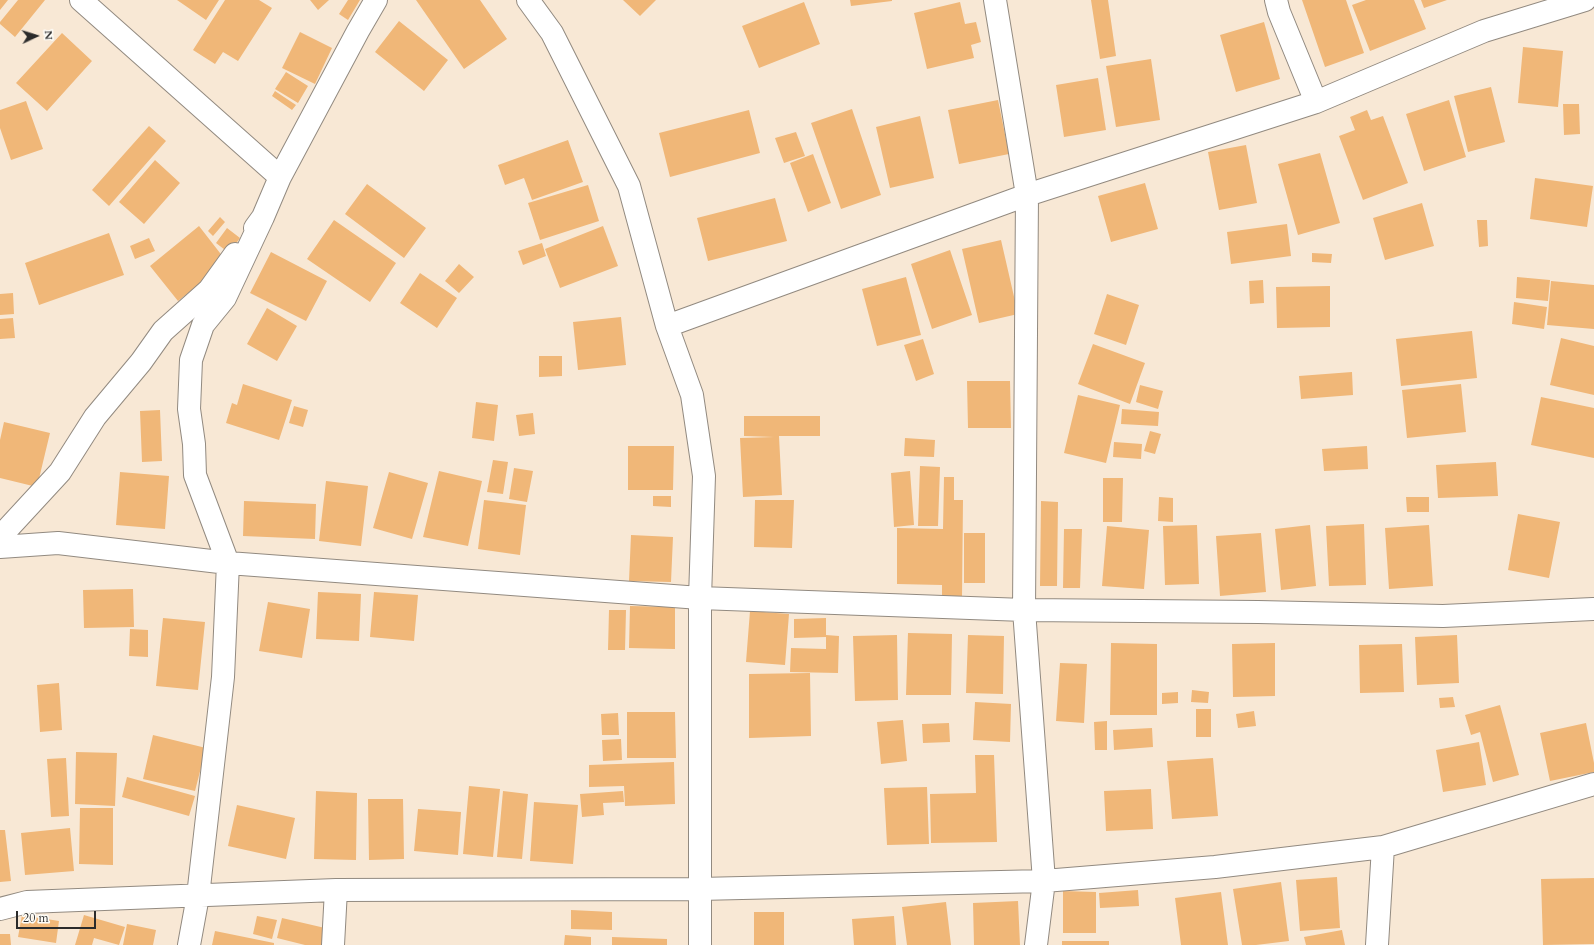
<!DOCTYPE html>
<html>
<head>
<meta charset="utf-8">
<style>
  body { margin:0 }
  #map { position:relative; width:1594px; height:945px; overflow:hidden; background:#f8e8d5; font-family:Cardo,serif }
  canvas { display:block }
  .north { position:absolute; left:16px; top:16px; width:40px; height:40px; -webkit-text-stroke:3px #fdfcf7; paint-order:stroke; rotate:86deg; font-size:11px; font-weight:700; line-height:16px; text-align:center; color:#2b2b2b }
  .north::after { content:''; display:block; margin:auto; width:14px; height:18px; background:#2b2b2b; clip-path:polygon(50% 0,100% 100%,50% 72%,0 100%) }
  .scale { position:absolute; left:16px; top:911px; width:80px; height:18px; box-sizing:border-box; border:2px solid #2b2b2b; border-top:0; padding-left:5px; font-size:12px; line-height:14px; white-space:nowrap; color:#2b2b2b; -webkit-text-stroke:3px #fdfcf7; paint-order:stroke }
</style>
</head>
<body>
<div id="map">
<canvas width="1594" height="945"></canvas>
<div class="north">N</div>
<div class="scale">20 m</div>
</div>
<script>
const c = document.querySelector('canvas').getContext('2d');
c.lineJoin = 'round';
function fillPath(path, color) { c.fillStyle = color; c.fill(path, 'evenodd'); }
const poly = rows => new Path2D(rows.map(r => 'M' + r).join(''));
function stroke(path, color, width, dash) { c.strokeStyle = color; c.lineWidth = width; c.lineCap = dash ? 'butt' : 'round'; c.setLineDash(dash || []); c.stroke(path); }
fillPath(poly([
  [0,0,8,0,0,10],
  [18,0,45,0,15,37,0,24,0,22],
  [177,0,219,0,206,20],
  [225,0,259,0,272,8,238,61,223,52,215,64,193,50],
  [310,0,329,0,318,10],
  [348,0,360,0,348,20,339,14],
  [416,0,480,0,507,39,464,69],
  [623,0,656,0,640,16],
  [850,0,892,0,892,1,851,6],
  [1091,0,1108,0,1116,56,1100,59],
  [1302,0,1346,0,1364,53,1325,67],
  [1366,0,1414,0,1426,29,1370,51,1352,5],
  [1421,0,1447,0,1424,8],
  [804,2,820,44,759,68,742,26],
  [960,2,965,24,976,22,981,42,971,45,974,58,927,69,914,13],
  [399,21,448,60,424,91,375,52],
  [1264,22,1280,79,1236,92,1220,35],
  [300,32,332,48,315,84,282,68],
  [62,33,92,61,47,111,16,83],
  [1523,47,1563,51,1558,107,1518,103],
  [1151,59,1160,120,1116,127,1106,66],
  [286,72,308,86,298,103,275,89],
  [1098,78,1106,130,1064,137,1056,85],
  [1491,87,1505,142,1468,152,1454,96],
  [275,91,296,105,292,110,272,96],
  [998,100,1009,154,959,164,948,110],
  [1449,100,1466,157,1424,171,1406,114],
  [26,101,43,149,11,160,0,128,0,110],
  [1563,104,1579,104,1580,134,1564,135],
  [852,109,881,195,841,209,811,123],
  [749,110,760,153,670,177,659,133],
  [1367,110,1371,120,1383,116,1408,183,1363,200,1339,136,1355,130,1350,117],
  [920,116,934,178,890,188,876,127],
  [149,126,166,141,109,206,92,190],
  [796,132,805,156,784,163,775,138],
  [568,140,583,182,532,200,524,178,505,185,498,165],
  [1246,145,1257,203,1219,210,1208,152],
  [1320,153,1340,223,1298,235,1278,164],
  [813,154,831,203,808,212,790,163],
  [155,160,180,183,144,224,119,202],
  [1535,178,1593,186,1587,227,1530,219],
  [1145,183,1158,229,1111,242,1098,196],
  [367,184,426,228,404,258,345,214],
  [588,185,599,221,540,240,528,203],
  [775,198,787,241,708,261,697,218],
  [1422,203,1434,246,1385,260,1373,218],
  [220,217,225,222,213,236,208,231],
  [334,220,396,263,370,302,307,259],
  [1477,220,1487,220,1488,246,1479,247],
  [1287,224,1291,256,1231,264,1227,232],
  [199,226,227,262,178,301,150,266],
  [603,226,618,266,560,288,545,249],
  [227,228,240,238,229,253,216,243],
  [109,233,124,275,39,305,25,263],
  [149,238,155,251,135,259,130,246],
  [1001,240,1018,314,979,323,962,249],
  [542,243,546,256,523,265,518,251],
  [950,250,972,315,932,329,911,264],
  [271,252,327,281,306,321,250,293],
  [1312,253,1332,254,1331,263,1312,262],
  [459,264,474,277,459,293,445,281],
  [420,273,457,298,437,328,400,303],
  [906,277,921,335,877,346,862,289],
  [1517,277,1550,280,1548,301,1516,298],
  [1263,280,1264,303,1250,304,1249,281],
  [1551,281,1594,285,1594,329,1547,325],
  [1330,286,1330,327,1277,328,1276,287],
  [13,293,14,314,0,315,0,294],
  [1107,294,1139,305,1126,345,1094,334],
  [1514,302,1547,307,1544,329,1512,324],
  [267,308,297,326,277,361,247,344],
  [621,317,626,365,578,370,573,322],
  [13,318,15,338,0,339,0,319],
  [1472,331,1477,378,1401,386,1396,339],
  [1561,338,1594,346,1594,395,1550,385],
  [923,339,934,374,916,381,904,345],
  [1093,344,1145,363,1130,404,1078,384],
  [539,356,562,356,562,376,539,377],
  [1352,372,1353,395,1301,399,1299,376],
  [967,381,1010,381,1011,428,968,428],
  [243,384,292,400,279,440,226,423,232,403,237,405],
  [1461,384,1466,432,1407,438,1402,390],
  [1140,385,1163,391,1158,409,1136,402],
  [1078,395,1120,405,1106,463,1064,453],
  [1541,397,1594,408,1594,458,1531,445],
  [476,402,498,405,494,441,472,438],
  [294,406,308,410,303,427,289,423],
  [1122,409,1159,412,1158,426,1121,424],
  [160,410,162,461,142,462,140,411],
  [533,413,535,434,519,436,516,415],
  [744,416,820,416,820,436,779,436,782,495,743,497,740,438,774,437,744,436],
  [4,422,50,433,37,487,0,478,0,440],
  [1150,431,1161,434,1155,454,1144,451],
  [905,438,935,440,934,457,904,456],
  [1114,442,1142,444,1141,459,1113,457],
  [628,446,674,446,673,490,628,490],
  [1367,446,1368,469,1324,471,1322,449],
  [493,460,508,462,503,494,487,492],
  [1496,462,1498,496,1438,498,1436,465],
  [920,466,940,467,938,526,918,526],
  [514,468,533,471,527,502,509,499],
  [439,471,482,481,468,546,423,537],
  [910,471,914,525,894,527,891,473],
  [120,472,169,476,165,529,116,525],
  [389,472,428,483,412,539,373,528],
  [944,477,954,477,954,500,963,500,962,597,942,596,942,585,897,584,897,528,943,529],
  [1103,478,1123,478,1122,522,1103,522],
  [326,481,368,486,361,546,319,541],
  [653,496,671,496,671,507,653,506],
  [1159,497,1173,498,1173,522,1158,521],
  [1406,497,1429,497,1429,512,1407,512],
  [484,500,526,505,520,555,478,549],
  [755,500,794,500,792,548,754,547],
  [244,501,316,504,315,539,243,536],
  [1041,501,1058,502,1057,586,1040,586],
  [1518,514,1560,522,1549,578,1508,570],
  [1364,524,1366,585,1329,586,1326,526],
  [1197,525,1199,584,1165,585,1163,526],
  [1310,525,1316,586,1281,590,1275,529],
  [1429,525,1433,586,1389,589,1385,528],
  [1107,526,1149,530,1144,589,1102,586],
  [1064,529,1082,529,1080,588,1063,588],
  [964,533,985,533,985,583,964,583],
  [1261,533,1266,592,1220,596,1216,536],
  [631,535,673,537,671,582,629,581],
  [133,589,134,627,84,628,83,590],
  [318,592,361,594,359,641,316,639],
  [374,592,418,595,414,641,370,637],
  [268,602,310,609,302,658,259,651],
  [630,606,675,607,675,649,629,648],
  [609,610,626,610,625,650,608,650],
  [750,611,789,614,785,665,746,662],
  [163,618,205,622,198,690,156,686],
  [826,618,826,635,839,636,838,673,790,672,791,648,826,649,826,637,794,638,794,619],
  [130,629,148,630,148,657,129,656],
  [908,633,952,634,951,695,906,695],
  [897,635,898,700,855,701,853,636],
  [968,635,1004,636,1003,694,966,693],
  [1457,635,1459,683,1417,685,1415,637],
  [1111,643,1157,644,1157,715,1110,715],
  [1275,643,1275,696,1233,697,1232,644],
  [1402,644,1404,692,1360,693,1359,645],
  [1060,663,1087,664,1084,723,1056,721],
  [810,673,811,736,749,738,749,674],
  [59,683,62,730,40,732,37,685],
  [1192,690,1209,692,1208,703,1191,702],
  [1178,692,1178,703,1162,704,1162,693],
  [1453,697,1455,707,1440,708,1439,698],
  [975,702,1011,704,1010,742,973,740],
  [1500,705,1519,775,1493,782,1480,732,1471,735,1465,715],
  [1196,709,1211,709,1211,737,1196,737],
  [1254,711,1256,726,1238,728,1236,714],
  [627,712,675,712,676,758,627,758],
  [618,713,619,735,602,735,601,714],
  [903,720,907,761,881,764,877,722],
  [1107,721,1107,750,1095,750,1094,722],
  [949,723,950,742,923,743,922,724],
  [1586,723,1594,763,1594,772,1550,781,1540,733],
  [1152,728,1153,747,1114,750,1113,730],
  [153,735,206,748,195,791,143,779],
  [621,739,622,760,603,761,602,740],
  [1479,742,1486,785,1443,792,1436,750],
  [76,752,117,753,115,806,75,804],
  [975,755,994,755,997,842,931,843,930,794,976,793],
  [66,758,69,816,51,817,47,759],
  [1213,758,1218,816,1172,819,1167,761],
  [674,762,675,804,625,806,624,786,589,787,589,765],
  [127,777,195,796,189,816,122,797],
  [469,786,500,789,493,857,463,854],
  [927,787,929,844,887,845,884,788],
  [1151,789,1153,829,1106,831,1104,791],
  [316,791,357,793,356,860,314,859],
  [503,791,528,794,522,859,497,857],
  [623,791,624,802,603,803,604,815,582,817,580,794],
  [368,799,403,799,404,859,369,860],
  [534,802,578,805,573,864,530,861],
  [237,805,295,818,286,859,228,846],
  [80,808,113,808,113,865,79,864],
  [418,809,461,812,458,855,414,851],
  [70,828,74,871,25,875,21,833],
  [0,830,5,830,11,881,0,882],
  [1337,877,1340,928,1300,931,1296,880],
  [1594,878,1594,944,1543,945,1541,879],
  [1281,882,1289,941,1256,945,1242,945,1233,889],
  [1138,890,1139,906,1100,908,1099,893],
  [1063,891,1096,892,1096,933,1063,933],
  [1221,892,1228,945,1181,945,1175,898],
  [1018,901,1020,945,974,945,973,903],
  [946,902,951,945,907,945,902,907],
  [571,910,612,912,612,930,571,929],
  [754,912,784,912,784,945,754,945],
  [22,915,59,921,56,943,18,937],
  [84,915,125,927,119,945,94,938,92,945,75,945],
  [257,916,277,920,272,939,253,934],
  [894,916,896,945,854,945,852,919],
  [282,918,325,928,321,945,305,945,277,938],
  [127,924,156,930,153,945,123,945],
  [1342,930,1345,945,1306,945,1304,937],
  [215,931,274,943,274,945,212,945],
  [0,934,10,934,11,945,0,945],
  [565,935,591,937,591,945,564,945],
  [612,937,667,939,667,945,612,945],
  [1062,941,1109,941,1109,945,1062,945]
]), '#f0b778');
const minor = poly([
  [81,0,280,177],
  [528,0,552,33,629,186,667,326,692,395,704,476,700,598,700,945],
  [995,0,1027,195,1024,610,1044,881,1036,945],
  [1276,0,1279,12,1316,102],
  [255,228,263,217,280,177,358,31,376,0],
  [667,326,1027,195,1316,102,1484,31,1585,0],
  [0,537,60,472,95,417,141,362,163,331,209,290,235,254],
  [0,547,58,543,228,563,700,598,1024,610,1258,612,1443,616,1593,609],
  [0,909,27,902,336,890,699,889,1044,881,1215,867,1383,847,1594,784],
  [189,945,198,896,223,677,228,563,195,475,194,444,189,409,191,360,203,325,225,298,263,217],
  [333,945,336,890],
  [1377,945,1383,847]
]);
stroke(minor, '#928a80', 24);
stroke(minor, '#fff', 22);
</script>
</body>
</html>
